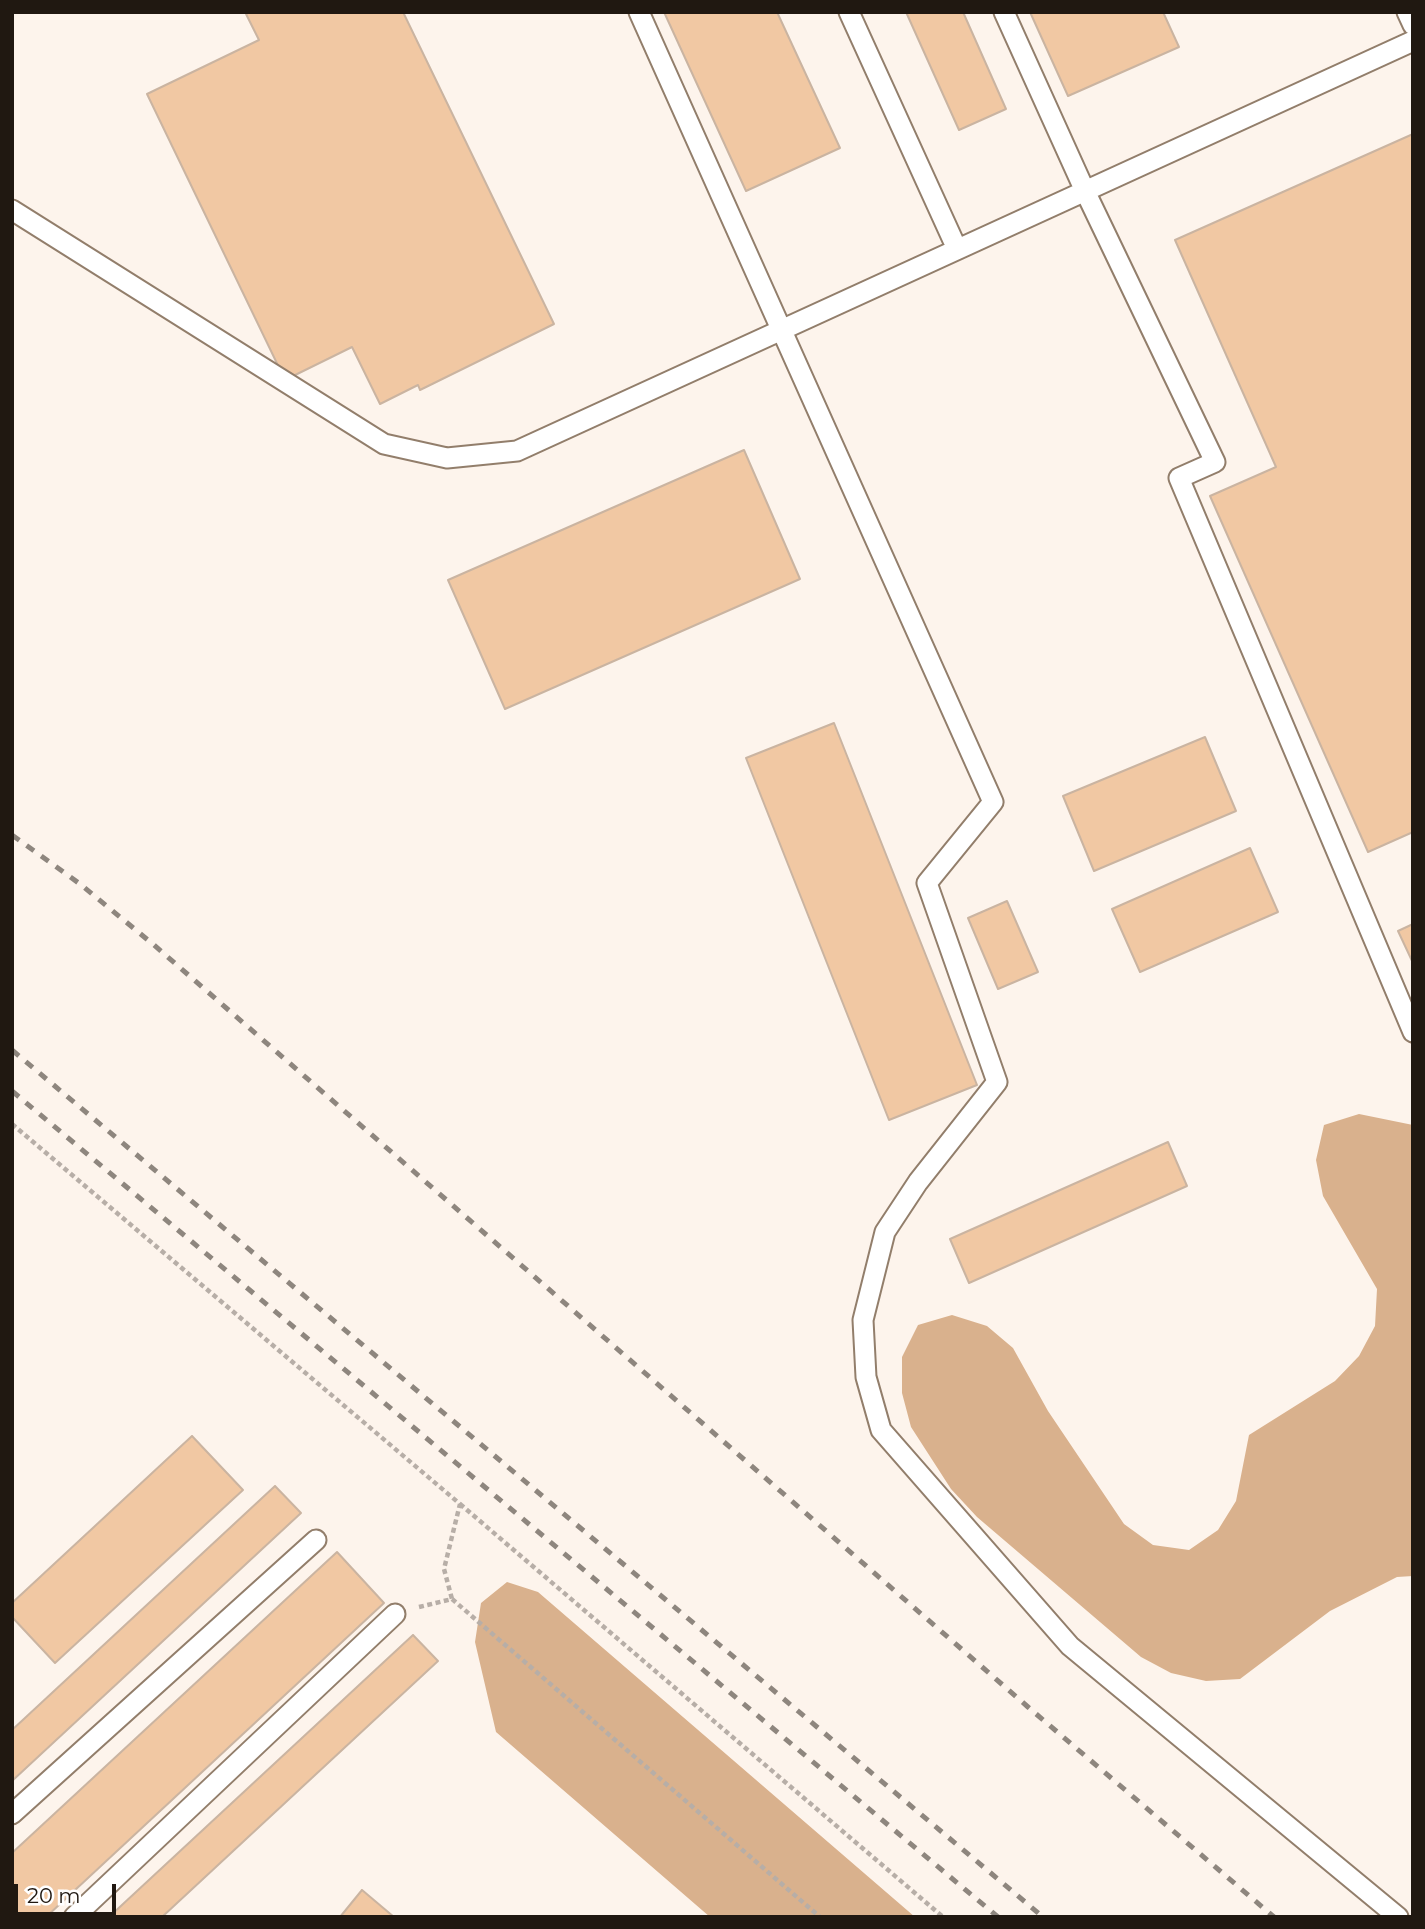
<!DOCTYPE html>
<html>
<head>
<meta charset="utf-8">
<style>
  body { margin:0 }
  #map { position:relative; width:1425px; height:1929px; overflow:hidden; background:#fdf4ec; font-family:Montserrat,sans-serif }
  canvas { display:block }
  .frame { position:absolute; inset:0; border:14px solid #201811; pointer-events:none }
  .scale { position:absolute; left:14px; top:1884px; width:102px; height:32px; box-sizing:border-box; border:4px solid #201811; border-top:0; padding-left:9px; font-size:21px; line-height:24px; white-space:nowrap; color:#201811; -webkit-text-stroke:5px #fff; paint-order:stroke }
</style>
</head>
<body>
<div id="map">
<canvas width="1425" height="1929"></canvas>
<div class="frame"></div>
<div class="scale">20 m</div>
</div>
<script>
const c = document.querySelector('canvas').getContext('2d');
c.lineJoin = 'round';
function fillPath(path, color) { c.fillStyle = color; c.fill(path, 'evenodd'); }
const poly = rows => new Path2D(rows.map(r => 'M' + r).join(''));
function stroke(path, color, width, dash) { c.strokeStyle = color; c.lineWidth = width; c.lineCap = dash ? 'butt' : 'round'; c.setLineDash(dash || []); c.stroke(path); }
fillPath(poly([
  [1359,1114,1413,1125,1413,1576,1397,1577,1330,1611,1240,1679,1206,1681,1171,1673,1141,1657,977,1517,951,1489,911,1427,902,1393,902,1357,918,1325,952,1315,987,1326,1013,1348,1048,1411,1124,1524,1153,1545,1189,1550,1218,1530,1236,1501,1249,1435,1335,1381,1359,1356,1375,1326,1377,1289,1323,1196,1316,1160,1324,1125],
  [507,1582,538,1592,915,1917,710,1917,496,1732,475,1642,481,1603]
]), '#d9b18d');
const building = poly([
  [250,12,403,12,554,324,420,390,418,385,380,404,352,347,285,380,147,94,259,40,246,14,250,12],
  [664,12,777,12,840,148,746,191,664,12],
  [906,12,963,12,1006,109,959,130,906,12],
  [1030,12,1163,12,1179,47,1068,96,1030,12],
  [1413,134,1413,832,1368,852,1210,496,1276,467,1175,240,1413,134],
  [744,450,800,579,505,709,448,580,744,450],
  [834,723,977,1085,889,1120,746,758,834,723],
  [1205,737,1236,811,1094,871,1063,796,1205,737],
  [1250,848,1278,912,1140,972,1112,909,1250,848],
  [1007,901,1038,972,998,989,968,918,1007,901],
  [1413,924,1413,963,1398,931,1413,924],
  [1168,1142,1187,1186,969,1283,950,1239,1168,1142],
  [192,1436,243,1490,55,1663,12,1617,12,1603,192,1436],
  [275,1486,301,1513,12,1781,12,1730,275,1486],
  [337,1552,384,1603,46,1917,12,1917,12,1853,337,1552],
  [413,1635,438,1661,162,1917,109,1917,413,1635],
  [362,1890,394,1917,340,1917,362,1890]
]);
fillPath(building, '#f1c8a3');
stroke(building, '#cab4a1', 2);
const service = poly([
  [639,12,993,802,927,883,997,1082,918,1182,885,1232,863,1320,866,1377,881,1430,1070,1646,1398,1917],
  [849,12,957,249],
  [1004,12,1085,191,1215,462,1179,478,1413,1032],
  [1407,12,1413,25],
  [12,210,384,444,447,458,517,451,1413,41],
  [12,1814,316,1540],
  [74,1917,395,1614]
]);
stroke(service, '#927e6b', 23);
stroke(poly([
  [12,1124,460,1504,444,1569,452,1599],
  [460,1504,943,1917],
  [419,1607,452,1599,820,1917]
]), '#b7aea7', 4.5, [5, 3.5]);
stroke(service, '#fff', 19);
stroke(poly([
  [12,835,80,884,154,945,1028,1707,1274,1917],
  [12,1050,1043,1917],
  [12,1091,998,1917]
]), '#8e867e', 5, [9, 9]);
</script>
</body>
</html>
